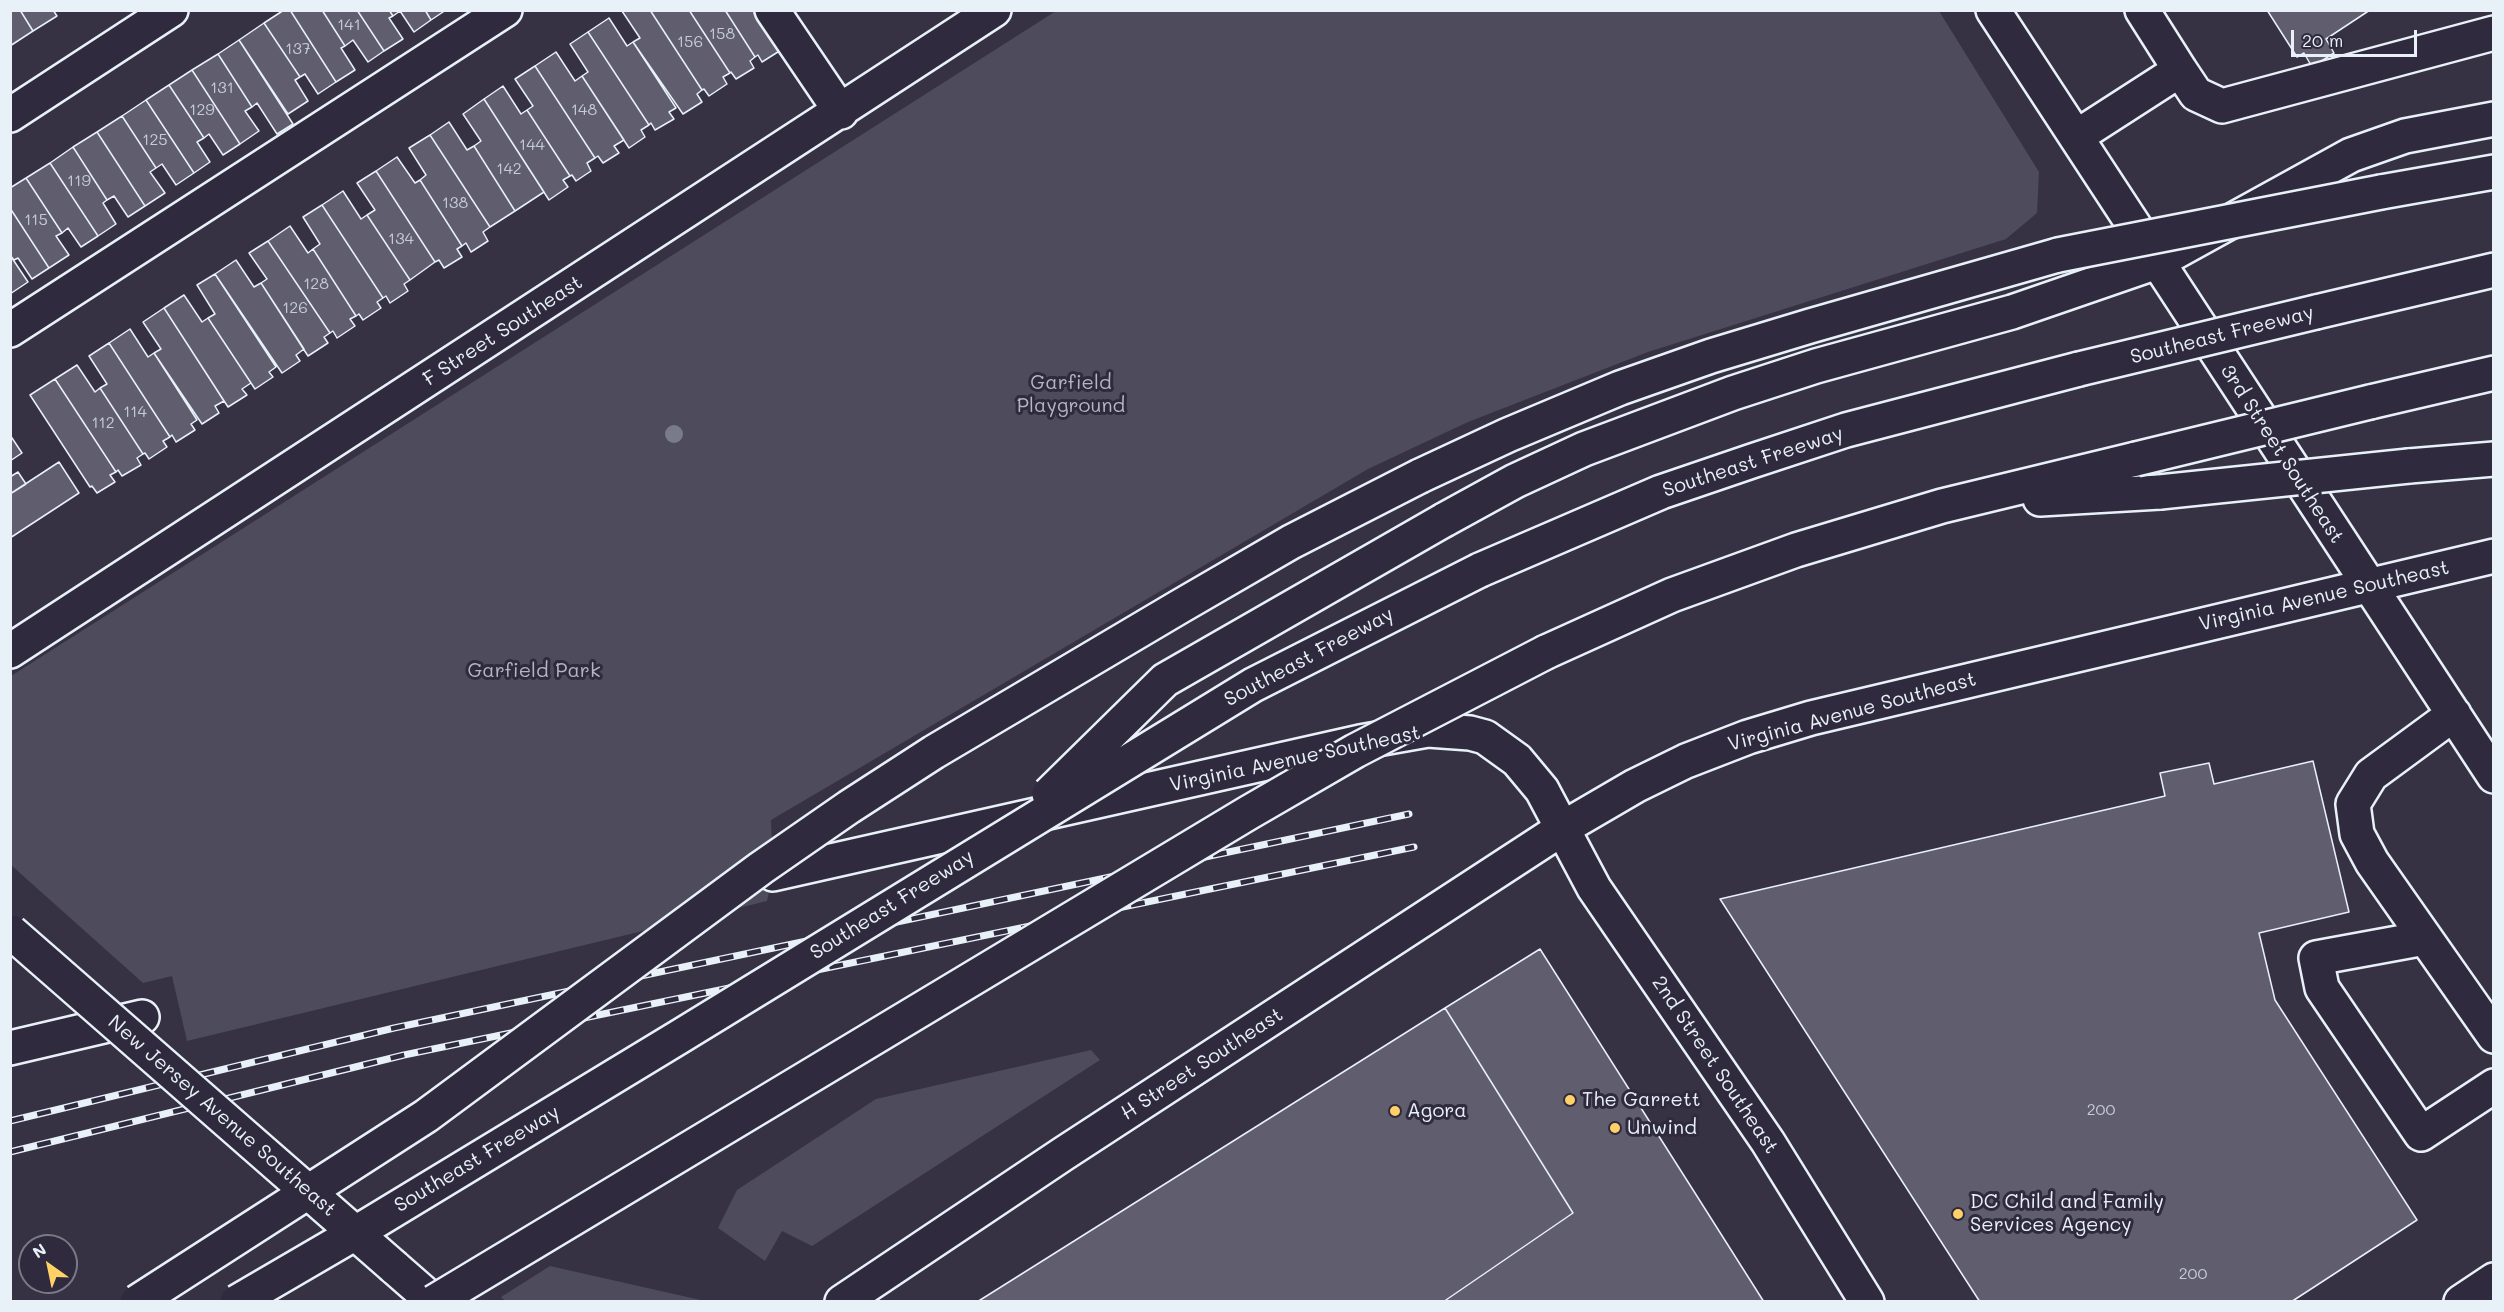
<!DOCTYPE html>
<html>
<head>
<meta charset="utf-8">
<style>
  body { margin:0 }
  #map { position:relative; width:2504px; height:1312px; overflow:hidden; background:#363244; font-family:Mali,sans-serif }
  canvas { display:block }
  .frame { position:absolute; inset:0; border:12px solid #e8f1f8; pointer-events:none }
  .north { position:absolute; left:18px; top:1234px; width:60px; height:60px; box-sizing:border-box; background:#2f2a3d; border:2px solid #797a88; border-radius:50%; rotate:327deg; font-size:16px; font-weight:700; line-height:24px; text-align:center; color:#e8f1f8 }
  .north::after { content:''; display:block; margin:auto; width:21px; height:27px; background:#ffd166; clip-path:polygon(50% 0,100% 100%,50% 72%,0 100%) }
  .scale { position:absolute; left:2291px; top:30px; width:126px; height:27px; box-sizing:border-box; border:3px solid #e8f1f8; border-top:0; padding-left:8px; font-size:18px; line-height:21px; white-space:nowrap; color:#e8f1f8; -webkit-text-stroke:4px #2f2a3d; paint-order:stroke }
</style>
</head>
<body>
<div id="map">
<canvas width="2504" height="1312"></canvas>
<div class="frame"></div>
<div class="north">N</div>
<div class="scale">20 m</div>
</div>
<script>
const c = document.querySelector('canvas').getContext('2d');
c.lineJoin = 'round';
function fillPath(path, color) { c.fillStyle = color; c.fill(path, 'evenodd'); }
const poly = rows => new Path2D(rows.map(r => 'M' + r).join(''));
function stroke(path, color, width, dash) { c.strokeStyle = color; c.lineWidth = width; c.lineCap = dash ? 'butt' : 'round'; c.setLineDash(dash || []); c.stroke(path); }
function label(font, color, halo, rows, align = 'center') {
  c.font = font + ' Mali,sans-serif'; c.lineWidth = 6; c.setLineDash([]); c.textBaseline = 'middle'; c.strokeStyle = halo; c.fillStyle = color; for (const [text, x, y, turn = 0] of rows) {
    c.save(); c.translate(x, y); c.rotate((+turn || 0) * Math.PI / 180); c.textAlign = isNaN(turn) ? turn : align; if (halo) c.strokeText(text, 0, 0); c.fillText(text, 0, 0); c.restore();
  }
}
fillPath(poly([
  [1056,11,1939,11,2039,172,2037,213,2006,239,1648,352,1468,422,1368,469,771,820,773,874,767,901,187,1041,172,976,143,983,11,865,11,676],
  [1091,1050,1100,1060,812,1246,782,1231,765,1261,718,1228,737,1190,876,1099],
  [550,1266,705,1301,506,1302,501,1297]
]), '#4d4b5c');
const building = poly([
  [10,10,20,10,33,31,10,46,10,10],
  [20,10,53,10,57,16,33,31,20,10],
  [284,10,290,10,336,82,318,94,305,74,300,77,264,23,284,10],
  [290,10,322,10,345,46,341,48,355,70,336,82,290,10],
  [322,10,357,10,384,51,368,62,353,40,345,46,322,10],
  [357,10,389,10,393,16,389,18,403,39,384,51,357,10],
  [389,10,425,10,431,20,414,32,400,11,393,16,389,10],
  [425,10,446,10,431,20,425,10],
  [650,10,702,90,697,94,702,102,683,114,633,42,640,38,622,11,650,10],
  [650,10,689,10,730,73,723,77,727,84,709,96,704,89,702,90,650,10],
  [689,10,725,10,755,57,750,61,754,68,736,79,731,72,730,73,689,10],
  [725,10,767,10,781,50,762,62,758,55,755,57,725,10],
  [2267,10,2370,10,2326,39,2334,53,2312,67,2304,53,2297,57,2267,10],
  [609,18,627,46,633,42,676,108,669,112,674,119,655,130,651,123,649,125,588,32,609,18],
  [264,23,300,77,295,80,308,101,288,114,239,40,264,23],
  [588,32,649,125,641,130,645,137,629,148,582,76,588,72,570,44,588,32],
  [239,40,293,124,277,134,257,103,252,107,218,54,239,40],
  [556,52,575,81,582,76,624,140,614,146,619,153,603,163,598,156,595,158,535,66,556,52],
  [218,54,252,107,245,111,259,131,240,144,192,70,218,54],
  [535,66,595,158,587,163,591,171,576,181,572,175,570,176,527,110,533,106,515,79,535,66],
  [192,70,240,144,223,155,209,134,204,138,169,85,192,70],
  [169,85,204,138,197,142,210,162,194,173,146,100,169,85],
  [503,86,521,114,527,110,570,176,563,180,568,187,549,200,484,99,503,86],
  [484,99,544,192,515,211,474,146,481,141,463,114,484,99],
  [146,100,194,173,176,185,162,164,156,168,122,116,146,100],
  [122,116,156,168,150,172,165,193,145,206,97,132,122,116],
  [449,122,467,150,474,146,515,211,490,227,430,135,449,122],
  [97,132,145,206,128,217,114,196,107,200,73,147,97,132],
  [430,135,490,227,483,232,488,241,471,252,466,243,462,246,420,180,426,175,409,148,430,135],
  [73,147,107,200,103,203,116,224,98,236,50,163,73,147],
  [397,157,415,183,420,180,462,246,457,249,462,257,444,268,439,260,435,262,376,171,397,157],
  [50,163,98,236,81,247,68,228,62,233,26,178,50,163],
  [376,171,435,262,410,280,367,215,375,210,357,183,376,171],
  [26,178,62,233,56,236,69,255,49,268,10,208,10,188,26,178],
  [343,191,361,219,367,215,410,280,404,284,408,291,390,303,386,296,383,298,322,205,343,191],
  [322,205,383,298,377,302,381,308,363,320,359,314,356,316,313,249,320,244,303,217,322,205],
  [10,208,49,268,32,279,18,258,14,260,10,255,10,208],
  [290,226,308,253,313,249,356,316,350,319,355,326,337,338,333,331,330,333,268,241,290,226],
  [268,241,330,333,324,337,328,343,308,356,261,283,267,279,249,253,268,241],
  [10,255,28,282,10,294,10,255],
  [236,260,254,287,261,283,304,349,296,355,300,361,282,373,215,274,236,260],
  [215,274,276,367,269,372,273,377,255,389,208,318,215,314,197,285,215,274],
  [184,295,202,322,208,318,251,383,242,389,247,395,228,407,164,308,184,295],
  [164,308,224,401,215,406,219,413,202,424,154,353,161,349,143,322,164,308],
  [130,329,148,357,154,353,197,420,191,424,195,430,176,442,172,435,170,437,109,343,130,329],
  [109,343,170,437,163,441,167,447,149,459,145,453,143,454,100,388,107,384,89,356,109,343],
  [77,365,95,392,100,388,143,454,137,458,141,465,122,476,118,470,116,472,55,379,77,365],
  [55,379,116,472,110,475,115,482,97,493,92,486,90,487,30,395,55,379],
  [10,435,22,453,10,461,10,435],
  [59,462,79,493,10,538,10,494,59,462],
  [18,472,26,484,10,494,10,477,18,472],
  [2313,761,2349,912,2259,933,2275,1000,2417,1220,2291,1302,1980,1302,1720,899,2165,796,2160,773,2209,763,2214,784,2313,761],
  [1540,949,1695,1193,1764,1302,1443,1302,1573,1213,1445,1008,1540,949],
  [1445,1008,1573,1213,1443,1302,977,1302,1445,1008]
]);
fillPath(building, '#605e6e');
stroke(building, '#e8f1f8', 1.5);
const minor = poly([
  [772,10,841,112],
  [1993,10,2494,776],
  [2142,10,2180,70],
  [10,115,171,10],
  [2076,137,2180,70,2196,94,2222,106,2494,33],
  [10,330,505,10],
  [10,651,994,10],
  [2454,714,2371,775,2353,804,2357,834,2372,862,2494,1036],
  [773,874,1360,742,1428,730,1470,733,1485,737,1517,760,1542,790,1594,888,1768,1142,1867,1302],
  [2425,938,2316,958,2322,988,2421,1134,2494,1086],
  [10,1048,142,1017],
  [842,1302,1063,1154,1563,828,1635,786,1686,761,1748,737,1811,718,2494,556],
  [2461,1302,2494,1280]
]);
const major = poly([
  [2157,262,2351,155,2405,136,2494,119],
  [394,1267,434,1302]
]);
const highway = poly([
  [2381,192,2494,172],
  [2316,312,2494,270],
  [2370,402,2494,373],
  [2409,466,2494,459],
  [1420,476,1508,435,1620,388,1711,356,1810,326,2058,255],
  [2040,499,2160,492],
  [1444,520,1515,481,1584,449,1733,393,1816,366,2012,312,2157,262],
  [1480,570,1661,492,1752,461,1846,430,2079,369],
  [1546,652,1672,595,1796,550,1942,506,2136,459]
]);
stroke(minor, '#e8f1f8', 38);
stroke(major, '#e8f1f8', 38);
stroke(highway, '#e8f1f8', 38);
stroke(minor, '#2f2a3d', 33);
stroke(major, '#2f2a3d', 33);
stroke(highway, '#2f2a3d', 33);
const rail = poly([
  [10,1121,394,1028,1409,814],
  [10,1152,404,1055,1414,847]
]);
stroke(rail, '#e8f1f8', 7);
stroke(rail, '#2f2a3d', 4.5, [14]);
const majorBridge = poly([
  [11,932,394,1267]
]);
const highwayBridge = poly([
  [2058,255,2381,192],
  [2079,369,2316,312],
  [2136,459,2370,402],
  [2160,492,2409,466],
  [1049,794,1165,680,1444,520],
  [137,1302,426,1116,761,868,849,807,934,752,1179,607,1291,542,1420,476],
  [237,1302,369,1225,679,1037,1253,685,1480,570],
  [434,1302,1248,813,1355,751,1546,652]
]);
stroke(majorBridge, '#e8f1f8', 38, []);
stroke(highwayBridge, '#e8f1f8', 38, []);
stroke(majorBridge, '#2f2a3d', 33);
stroke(highwayBridge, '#2f2a3d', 33);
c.fillStyle = '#7a7b89';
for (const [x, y] of [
  [674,434]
]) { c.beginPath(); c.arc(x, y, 9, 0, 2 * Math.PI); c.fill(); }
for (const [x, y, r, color] of [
  [1570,1100,6,"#ffd166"],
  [1395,1111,6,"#ffd166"],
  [1615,1128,6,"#ffd166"],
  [1958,1214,6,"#ffd166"]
]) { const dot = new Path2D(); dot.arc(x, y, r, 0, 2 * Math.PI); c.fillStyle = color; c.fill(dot); stroke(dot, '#2f2a3d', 2); }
label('16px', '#c6ccd6', null, [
  ["141",349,25],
  ["158",722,34],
  ["156",690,42],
  ["137",298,49],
  ["131",222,88],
  ["129",202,110],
  ["148",584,110],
  ["125",155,140],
  ["144",532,145],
  ["142",509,169],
  ["119",79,181],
  ["138",455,203],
  ["115",36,220],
  ["134",401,239],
  ["128",316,284],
  ["126",295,308],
  ["114",135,412],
  ["112",103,423],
  ["200",2101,1110],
  ["200",2193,1274]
]);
label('20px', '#e8f1f8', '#2f2a3d', [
  ["F Street Southeast",503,331,-33],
  ["Southeast Freeway",2222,335,-14],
  ["3rd Street Southeast",2282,454,57],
  ["Southeast Freeway",1753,462,-18],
  ["Virginia Avenue Southeast",2324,596,-13],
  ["Southeast Freeway",1309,657,-28],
  ["Virginia Avenue Southeast",1852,712,-15],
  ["Virginia Avenue Southeast",1295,759,-12],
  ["Southeast Freeway",892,905,-32],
  ["H Street Southeast",1202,1064,-33],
  ["2nd Street Southeast",1715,1065,56],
  ["New Jersey Avenue Southeast",222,1116,41],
  ["Southeast Freeway",477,1159,-31]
]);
label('20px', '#b2b7c1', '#2f2a3d', [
  ["Garfield",1071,383],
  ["Playground",1071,406],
  ["Garfield Park",534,671]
]);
label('20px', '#e8f1f8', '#2f2a3d', [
  ["The Garrett",1582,1100],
  ["Agora",1407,1111],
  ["Unwind",1627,1128],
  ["DC Child and Family",1970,1202],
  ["Services Agency",1970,1225]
], 'left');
</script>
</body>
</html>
